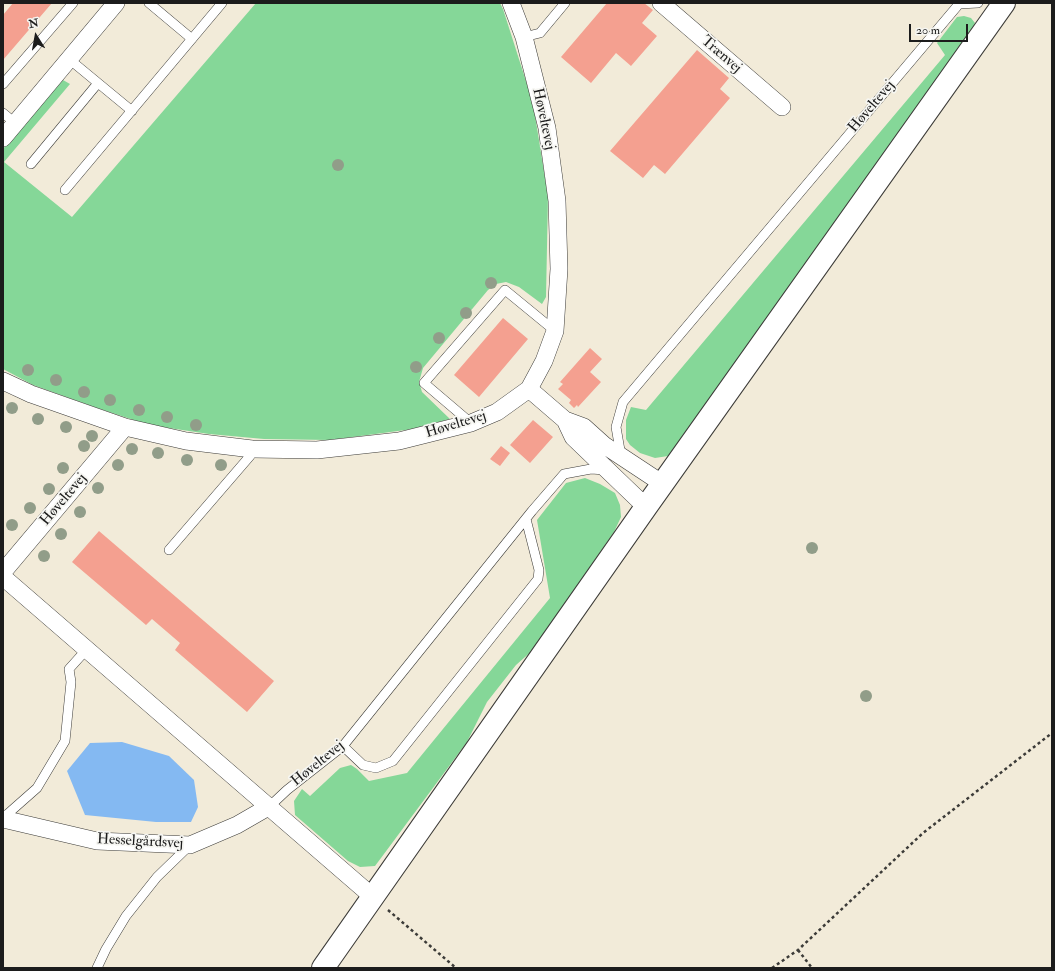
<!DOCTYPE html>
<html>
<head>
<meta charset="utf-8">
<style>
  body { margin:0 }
  #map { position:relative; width:1055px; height:971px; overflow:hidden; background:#f2ebd9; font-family:"IM FELL Double Pica",serif }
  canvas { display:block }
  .frame { position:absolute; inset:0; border:4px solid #1c1c1c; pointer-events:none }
  .north { position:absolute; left:16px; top:16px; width:40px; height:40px; -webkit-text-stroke:3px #f6f6f2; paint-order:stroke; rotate:349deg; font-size:11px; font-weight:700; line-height:16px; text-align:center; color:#1c1c1c }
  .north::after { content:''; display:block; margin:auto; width:14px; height:18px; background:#1c1c1c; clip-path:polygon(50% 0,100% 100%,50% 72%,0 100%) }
  .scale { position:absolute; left:909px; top:24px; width:59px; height:18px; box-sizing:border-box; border:2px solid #1c1c1c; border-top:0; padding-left:5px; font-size:12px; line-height:14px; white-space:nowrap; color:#1c1c1c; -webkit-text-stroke:3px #f6f6f2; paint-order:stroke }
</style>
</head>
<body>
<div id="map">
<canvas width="1055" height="971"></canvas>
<div class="frame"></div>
<div class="north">N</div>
<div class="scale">20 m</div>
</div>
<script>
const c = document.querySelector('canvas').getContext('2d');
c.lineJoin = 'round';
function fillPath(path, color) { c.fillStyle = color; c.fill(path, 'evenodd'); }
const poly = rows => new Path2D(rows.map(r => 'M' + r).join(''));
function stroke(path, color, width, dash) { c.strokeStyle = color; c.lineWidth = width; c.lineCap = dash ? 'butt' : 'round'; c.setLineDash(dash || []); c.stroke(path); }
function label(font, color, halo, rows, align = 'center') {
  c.font = font + ' "IM FELL Double Pica",serif'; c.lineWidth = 3.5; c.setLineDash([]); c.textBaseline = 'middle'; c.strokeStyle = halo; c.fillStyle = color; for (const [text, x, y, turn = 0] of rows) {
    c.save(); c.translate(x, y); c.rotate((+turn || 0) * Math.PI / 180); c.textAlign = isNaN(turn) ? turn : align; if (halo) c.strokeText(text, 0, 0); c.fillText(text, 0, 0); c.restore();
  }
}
fillPath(poly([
  [256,3,500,3,503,9,533,103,548,196,546,297,542,304,519,287,506,282,496,284,488,290,423,368,419,382,422,392,450,419,413,429,330,440,264,439,209,434,149,425,97,408,33,385,3,369,3,149,63,80,70,84,4,162,72,217],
  [964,16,971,18,975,23,970,35,694,424,668,456,655,458,640,453,630,445,626,439,626,420,631,407,646,410,945,55,937,43,957,17],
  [585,478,600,484,615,493,620,505,621,517,614,532,533,650,516,665,487,702,467,742,381,858,375,866,360,867,348,861,295,815,294,801,302,789,310,796,340,768,351,765,357,769,369,781,407,773,550,598,537,520,566,483]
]), '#85d798');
fillPath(poly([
  [122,742,169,756,194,780,198,807,191,822,156,822,85,815,67,771,90,743]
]), '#84b9f2');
fillPath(poly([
  [13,3,52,3,3,60,3,15],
  [607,3,644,3,653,10,642,23,657,36,631,66,616,53,591,83,561,57],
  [697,50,729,78,720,89,730,98,665,174,654,165,643,178,610,151],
  [503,318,528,339,479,397,454,375],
  [590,348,602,359,590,372,601,382,578,407,577,405,574,408,569,403,571,400,558,389,563,384,560,382],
  [533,420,553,437,530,463,510,445],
  [501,446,510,453,500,466,490,459],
  [99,531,274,681,247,712,175,650,180,643,152,619,146,625,72,562]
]), '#f4a090');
const lane = poly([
  [149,3,192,39],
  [524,37,540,33,565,3],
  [69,59,132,111],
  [3,84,73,3],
  [3,113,15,123],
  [31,164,98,83],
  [65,190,222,3],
  [471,423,424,383,505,290,555,331],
  [621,456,616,427,623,402,959,4,978,3],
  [169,550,250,456,252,449],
  [343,746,363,765,376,768,393,761,538,579,539,570,526,519],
  [270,806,287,790,343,746,532,511,564,474,591,469,605,470],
  [3,818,37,788,65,741,71,682,69,669,87,649],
  [97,968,106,949,126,916,157,877,190,845]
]);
const street = poly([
  [661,3,782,107],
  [3,138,116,3],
  [3,381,31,394,125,427,186,441,252,449,317,450,399,441,471,423,497,412,529,389,544,361,555,331,559,269,557,201,547,128,524,37,511,3],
  [529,389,565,420,584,427,604,445,663,484],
  [565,420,573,437,646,507],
  [3,572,125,427],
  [3,577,373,897],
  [3,819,97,841,190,845,237,825,270,806]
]);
const secondary = poly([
  [323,968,646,507,1004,3]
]);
stroke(lane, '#3c3b38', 10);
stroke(street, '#3c3b38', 18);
stroke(secondary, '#3c3b38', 24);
stroke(poly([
  [388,910,456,968],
  [798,950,812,968],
  [772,968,798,950,923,833,1052,733]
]), '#3c3b38', 2.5, [3, 3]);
stroke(lane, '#fff', 9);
stroke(street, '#fff', 17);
stroke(secondary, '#fff', 22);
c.fillStyle = '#919d89';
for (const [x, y] of [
  [338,165],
  [491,283],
  [466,313],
  [439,338],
  [416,367],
  [28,370],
  [56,380],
  [84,392],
  [110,400],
  [12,408],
  [139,410],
  [167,417],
  [38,419],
  [196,425],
  [66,427],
  [92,436],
  [84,446],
  [132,449],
  [158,453],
  [187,460],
  [118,465],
  [221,465],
  [63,468],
  [98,488],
  [49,489],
  [30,508],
  [80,512],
  [12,525],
  [61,534],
  [812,548],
  [44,556],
  [866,696]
]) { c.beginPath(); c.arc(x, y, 6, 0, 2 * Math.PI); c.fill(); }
label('15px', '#1c1c1c', '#f6f6f2', [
  ["Trænvej",721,55,41],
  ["Høveltevej",872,107,-50],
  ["Høveltevej",543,119,78],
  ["Høveltevej",456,425,-17],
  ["Høveltevej",64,500,-50],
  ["Høveltevej",318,764,-39],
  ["Hesselgårdsvej",140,842,3]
]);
</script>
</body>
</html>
